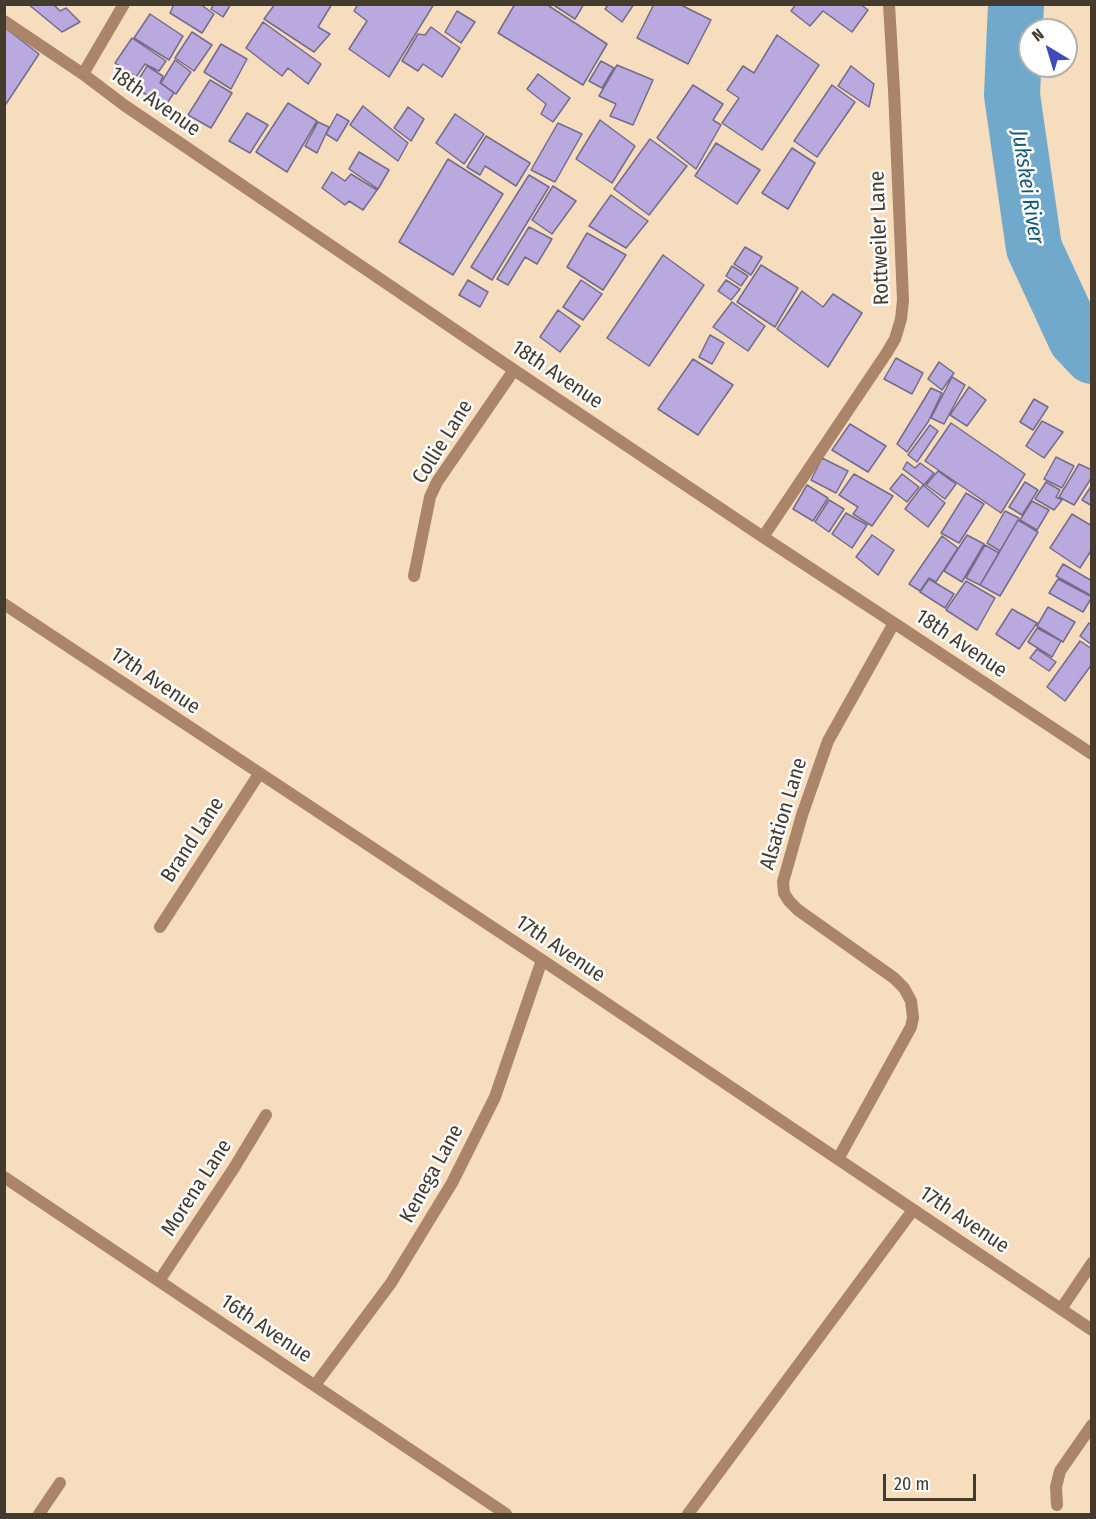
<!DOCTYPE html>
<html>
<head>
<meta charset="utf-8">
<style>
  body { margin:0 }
  #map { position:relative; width:1096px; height:1519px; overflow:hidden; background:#f6ddbe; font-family:"Fira Sans Condensed",sans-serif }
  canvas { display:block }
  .frame { position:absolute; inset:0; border:6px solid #443a2e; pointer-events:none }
  .north { position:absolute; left:1018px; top:18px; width:60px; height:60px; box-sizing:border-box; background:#fff; border:2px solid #b4b0ab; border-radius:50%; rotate:322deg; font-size:16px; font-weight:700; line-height:24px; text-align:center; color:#443a2e }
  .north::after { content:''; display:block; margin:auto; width:21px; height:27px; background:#3e4abe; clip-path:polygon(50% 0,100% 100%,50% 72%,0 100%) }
  .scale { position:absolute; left:883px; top:1474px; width:93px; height:27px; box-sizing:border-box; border:3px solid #443a2e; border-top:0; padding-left:8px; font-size:18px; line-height:21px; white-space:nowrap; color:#443a2e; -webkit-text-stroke:4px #fff; paint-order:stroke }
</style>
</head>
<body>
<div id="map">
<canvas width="1096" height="1519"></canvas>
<div class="frame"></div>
<div class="north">N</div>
<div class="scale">20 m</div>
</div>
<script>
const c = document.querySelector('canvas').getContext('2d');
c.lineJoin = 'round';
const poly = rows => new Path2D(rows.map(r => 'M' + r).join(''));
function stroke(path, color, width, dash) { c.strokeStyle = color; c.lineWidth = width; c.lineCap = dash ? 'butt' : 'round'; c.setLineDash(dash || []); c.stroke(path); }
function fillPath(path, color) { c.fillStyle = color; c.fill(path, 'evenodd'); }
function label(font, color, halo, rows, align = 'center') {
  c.font = font + ' "Fira Sans Condensed",sans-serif'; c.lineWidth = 5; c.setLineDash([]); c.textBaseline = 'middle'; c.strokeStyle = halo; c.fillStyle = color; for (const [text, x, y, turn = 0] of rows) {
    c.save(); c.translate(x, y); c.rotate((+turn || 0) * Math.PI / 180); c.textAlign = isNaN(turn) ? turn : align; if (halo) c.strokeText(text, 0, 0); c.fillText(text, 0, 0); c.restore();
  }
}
stroke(poly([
  [1016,4,1012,95,1034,248,1076,339,1092,356]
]), '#70a9cb', 56);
const building = poly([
  [28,4,53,4,60,11,66,8,80,22,62,32,28,4],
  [174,4,200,4,214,14,202,33,170,13,174,4],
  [214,4,231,4,223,17,211,9,214,4],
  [275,4,332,4,318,27,330,34,314,52,264,19,275,4],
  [358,4,434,4,389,77,349,49,367,21,354,11,358,4],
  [515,4,546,4,607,44,583,85,498,33,515,4],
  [556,4,584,4,575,19,555,6,556,4],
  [609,4,634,4,622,22,605,9,609,4],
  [654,4,679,4,711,20,688,64,637,38,654,4],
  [796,4,860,4,868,10,852,32,823,11,810,26,791,11,796,4],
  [457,11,475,22,461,43,445,32,457,11],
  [150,14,183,36,169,60,134,38,150,14],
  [263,22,321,64,308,84,288,68,282,76,246,48,263,22],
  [4,27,39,54,4,107,4,27],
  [431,27,460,48,442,77,423,64,418,71,402,61,418,34,425,35,431,27],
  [192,32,212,45,194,71,175,58,192,32],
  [777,35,819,65,762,150,722,123,739,98,727,90,743,66,754,73,777,35],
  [132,38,166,61,159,71,145,64,136,77,115,63,132,38],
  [221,44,247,59,231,89,204,72,221,44],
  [175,60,191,72,176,94,161,83,175,60],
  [601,61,614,68,602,88,589,81,601,61],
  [617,65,653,80,633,125,610,116,616,104,599,96,617,65],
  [147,66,163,76,160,83,174,93,165,106,134,87,147,66],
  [851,66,874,84,869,107,838,86,851,66],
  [538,74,570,98,553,122,541,114,546,104,527,89,538,74],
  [210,80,232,93,211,128,188,115,210,80],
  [693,85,723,104,713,120,721,125,696,169,657,138,693,85],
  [832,85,855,102,817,157,794,141,832,85],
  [288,103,317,121,287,172,256,152,288,103],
  [363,106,408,143,398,161,350,125,363,106],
  [408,107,424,119,411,141,394,128,408,107],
  [247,113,268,125,250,153,229,141,247,113],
  [337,114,349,121,337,141,326,134,337,114],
  [455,114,484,134,464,164,436,143,455,114],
  [600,120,635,146,612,183,576,159,600,120],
  [318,122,329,127,317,153,305,146,318,122],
  [558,123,582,134,555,182,531,170,558,123],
  [486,136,530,163,516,186,485,166,480,175,467,167,486,136],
  [650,139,687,166,649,215,614,189,650,139],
  [716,143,760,170,737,204,695,176,716,143],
  [792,148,815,163,788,209,762,193,792,148],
  [359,152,389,170,378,189,349,169,359,152],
  [448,159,503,194,453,275,399,242,448,159],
  [332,172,345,181,351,174,377,190,363,210,349,201,345,205,322,188,332,172],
  [529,175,549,187,492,280,471,267,529,175],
  [553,186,576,201,552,234,532,220,553,186],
  [611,195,648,221,626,248,589,226,611,195],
  [529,227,552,239,537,264,525,257,508,285,497,279,529,227],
  [587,233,626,255,603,290,567,267,587,233],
  [745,247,762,257,751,275,734,264,745,247],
  [663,255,704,285,649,366,607,338,663,255],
  [761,265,798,288,775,327,737,302,761,265],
  [732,266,748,276,741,286,726,276,732,266],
  [468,280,488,292,480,307,459,295,468,280],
  [581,280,602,294,583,320,563,307,581,280],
  [726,280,740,289,731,300,718,291,726,280],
  [802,291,823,307,833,294,862,313,828,367,777,329,802,291],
  [732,302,765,326,748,351,713,327,732,302],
  [558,310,580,326,560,352,540,337,558,310],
  [710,335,724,343,712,364,699,357,710,335],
  [896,358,923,373,912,394,884,379,896,358],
  [693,359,733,385,698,435,658,409,693,359],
  [939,362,954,373,942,390,928,379,939,362],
  [952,377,965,385,944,424,931,418,952,377],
  [969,387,986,400,967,426,950,415,969,387],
  [931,388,942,393,928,422,907,452,897,444,931,388],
  [1034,399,1048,407,1033,430,1020,422,1034,399],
  [1042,421,1063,432,1044,458,1026,446,1042,421],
  [951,423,1025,474,1001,513,925,461,951,423],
  [850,424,886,446,868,472,832,450,850,424],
  [930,425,938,431,917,462,908,455,930,425],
  [1056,457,1074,466,1062,488,1044,479,1056,457],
  [822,458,848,471,836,493,811,480,822,458],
  [907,462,915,468,920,463,934,473,924,485,903,469,907,462],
  [1079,464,1092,470,1092,477,1074,505,1059,497,1079,464],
  [938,471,956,484,945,499,926,485,938,471],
  [854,474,893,496,872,526,853,514,858,507,839,495,854,474],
  [902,474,919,487,907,502,890,489,902,474],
  [1025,482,1038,490,1022,515,1009,507,1025,482],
  [1046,482,1060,490,1056,497,1062,500,1054,510,1035,499,1046,482],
  [807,485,828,498,813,521,793,509,807,485],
  [923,485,945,503,928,527,905,509,923,485],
  [1092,485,1092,506,1082,500,1092,485],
  [966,493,984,504,959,543,941,533,966,493],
  [829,500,844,509,829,532,815,522,829,500],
  [1032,501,1049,510,1037,530,1020,520,1032,501],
  [1005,511,1019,518,1000,551,987,543,1005,511],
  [846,513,867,525,852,548,832,534,846,513],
  [1072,514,1092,526,1092,549,1080,568,1050,548,1072,514],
  [1018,520,1038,532,1000,596,980,585,1018,520],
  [872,535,894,550,878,575,856,557,872,535],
  [967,535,984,544,962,582,944,571,967,535],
  [942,536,958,548,936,582,929,578,920,591,909,584,942,536],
  [985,545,999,553,980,585,966,578,985,545],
  [1063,564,1092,581,1092,596,1056,576,1063,564],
  [929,579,954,594,945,608,920,592,929,579],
  [1058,579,1092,597,1083,612,1049,593,1058,579],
  [966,581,995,598,977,630,946,610,966,581],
  [1048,607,1075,622,1063,642,1037,626,1048,607],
  [1012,609,1037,623,1019,649,996,634,1012,609],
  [1089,623,1092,625,1092,645,1080,636,1089,623],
  [1037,628,1061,641,1052,657,1028,642,1037,628],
  [1080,641,1092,649,1092,664,1065,701,1047,687,1080,641],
  [1037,649,1056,662,1049,671,1030,658,1037,649]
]);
fillPath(building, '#b9a9df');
stroke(building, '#756c8b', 1.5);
stroke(poly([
  [4,21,83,74,124,105,514,370,763,537,894,623,1092,754],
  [83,74,124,4],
  [763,537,886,354,895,339,901,319,903,300,894,90,889,4],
  [414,576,430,497,437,482,514,370],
  [4,604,542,960,1092,1330],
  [160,927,259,774],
  [838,1159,911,1027,913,1018,911,1001,904,988,894,978,798,910,789,901,784,893,783,882,802,815,828,741,894,623],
  [159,1281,234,1168,266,1115],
  [1061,1309,1092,1263],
  [315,1385,391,1283,452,1183,495,1097,542,960],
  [1057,1505,1056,1487,1060,1471,1092,1425],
  [39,1514,60,1483],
  [688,1514,913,1210]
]), '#ab8569', 12);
stroke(poly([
  [4,1177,506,1514]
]), '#ab8569', 12);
label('21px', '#443a2e', '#fff', [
  ["18th Avenue",155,102,35],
  ["Rottweiler Lane",880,238,-92],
  ["18th Avenue",557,375,34],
  ["Collie Lane",443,442,-58],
  ["18th Avenue",961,644,34],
  ["17th Avenue",155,681,34],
  ["Alsation Lane",784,814,-73],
  ["Brand Lane",193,840,-57],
  ["17th Avenue",560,949,34],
  ["Kenega Lane",432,1174,-61],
  ["Morena Lane",197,1188,-57],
  ["17th Avenue",964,1220,34],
  ["16th Avenue",266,1329,34]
]);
label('italic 22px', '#155a7d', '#fff', [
  ["Jukskei River",1027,187,81]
]);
</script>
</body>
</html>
